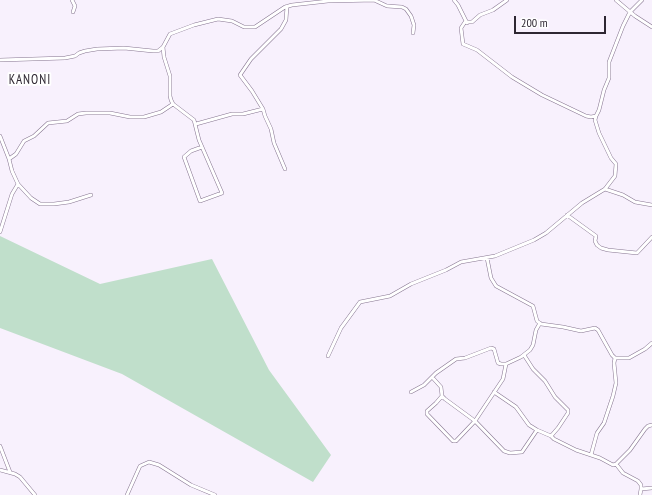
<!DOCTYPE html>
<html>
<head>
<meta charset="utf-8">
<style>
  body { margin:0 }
  #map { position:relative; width:652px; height:495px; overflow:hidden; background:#f8f1fd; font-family:"PT Sans Narrow",sans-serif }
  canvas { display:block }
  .scale { position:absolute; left:514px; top:16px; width:92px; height:18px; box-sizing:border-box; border:2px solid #2e2732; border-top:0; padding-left:5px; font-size:12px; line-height:14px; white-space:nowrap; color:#2e2732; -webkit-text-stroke:3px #fff; paint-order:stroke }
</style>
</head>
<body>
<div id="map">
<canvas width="652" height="495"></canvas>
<div class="scale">200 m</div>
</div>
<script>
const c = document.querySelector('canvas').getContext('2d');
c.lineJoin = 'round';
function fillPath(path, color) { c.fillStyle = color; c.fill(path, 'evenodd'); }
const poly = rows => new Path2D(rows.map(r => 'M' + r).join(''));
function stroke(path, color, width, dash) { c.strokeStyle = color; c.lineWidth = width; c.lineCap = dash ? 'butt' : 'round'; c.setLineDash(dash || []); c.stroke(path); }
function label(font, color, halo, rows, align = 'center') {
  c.font = font + ' "PT Sans Narrow",sans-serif'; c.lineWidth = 4; c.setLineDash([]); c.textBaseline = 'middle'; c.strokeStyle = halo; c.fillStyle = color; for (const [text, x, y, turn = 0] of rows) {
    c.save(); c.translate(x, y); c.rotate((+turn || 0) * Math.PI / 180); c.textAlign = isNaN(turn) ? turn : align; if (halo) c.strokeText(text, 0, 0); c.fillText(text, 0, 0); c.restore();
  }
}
fillPath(poly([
  [0,236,100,284,212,259,269,370,331,455,313,482,122,374,0,328]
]), '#c0dfcb');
const minor = poly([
  [72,0,75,6,73,12],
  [454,0,458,5,467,23],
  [507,0,493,10,480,15,472,22,465,22,461,28,463,44,477,50,512,77,542,95,586,116,591,117,596,116,599,110,604,90,609,78,609,62,623,26,630,12,642,0],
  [616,0,635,16,652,27],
  [376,1,387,6,402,7,406,9,411,16,414,25,413,33],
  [0,60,65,58,75,56,79,53,85,51,97,49,124,48,153,51,158,51,163,47],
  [596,116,595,120,599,133,611,158,616,164,615,176,605,189],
  [196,124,232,114,243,114,263,109],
  [0,136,9,159,12,171,18,184,12,194,0,232],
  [202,147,191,151,184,157,200,201,222,193,199,140,194,120,173,104,171,100,170,96,170,76,164,57,163,47,170,34,194,25,218,19,232,21,244,27,255,27,285,7,292,5,328,1,376,0],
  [9,159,16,154,24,141,34,136,48,123,67,121,78,114,86,113,110,113,130,117,144,117,161,112,173,104],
  [285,169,274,143,271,129,265,116,263,109,252,91,240,75,251,59,281,29,286,20,287,6],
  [18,184,31,198,40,204,54,204,69,202,91,195],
  [567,215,596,236,595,241,597,245,601,248,608,250,637,253,652,237],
  [487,258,491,278,496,286,533,306,537,321,541,324,563,327,581,331,595,328,598,330,612,355,615,358],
  [524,355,533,369,545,381,555,397,568,410,568,413,558,428,551,436],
  [328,356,341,328,360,302,390,296,411,284,446,270,461,262,495,256,534,240,546,233,582,203,605,189,623,195,635,202,652,205],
  [432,377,441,387,442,396,445,399,475,421,504,451,510,453,522,452,537,430],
  [411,392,424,385,436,373,456,359,465,358,491,348,494,349,498,363,501,364,506,364],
  [494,392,516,407,529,425,537,430,551,436,554,439,576,450,600,458,613,465,616,464,630,450,645,429,648,426,652,425],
  [442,396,436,403,427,411,427,414,453,441,456,441,475,421,503,379,506,364,521,357,530,350,533,345,536,330,540,323],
  [0,446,10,472],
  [591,455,597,433,604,423,613,396,616,383,614,363,615,358,629,358,645,349,652,343],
  [616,464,623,473,638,481,641,485,641,489,640,495],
  [0,470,15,474,20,477,35,495],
  [641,489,652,488],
  [127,495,140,466,149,462,159,465,191,485,215,495]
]);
stroke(minor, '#867590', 4);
stroke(minor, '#fff', 3);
c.letterSpacing = '1px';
label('13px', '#2e2732', '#fff', [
  ["KANONI",30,80]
]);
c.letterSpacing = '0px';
</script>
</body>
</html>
